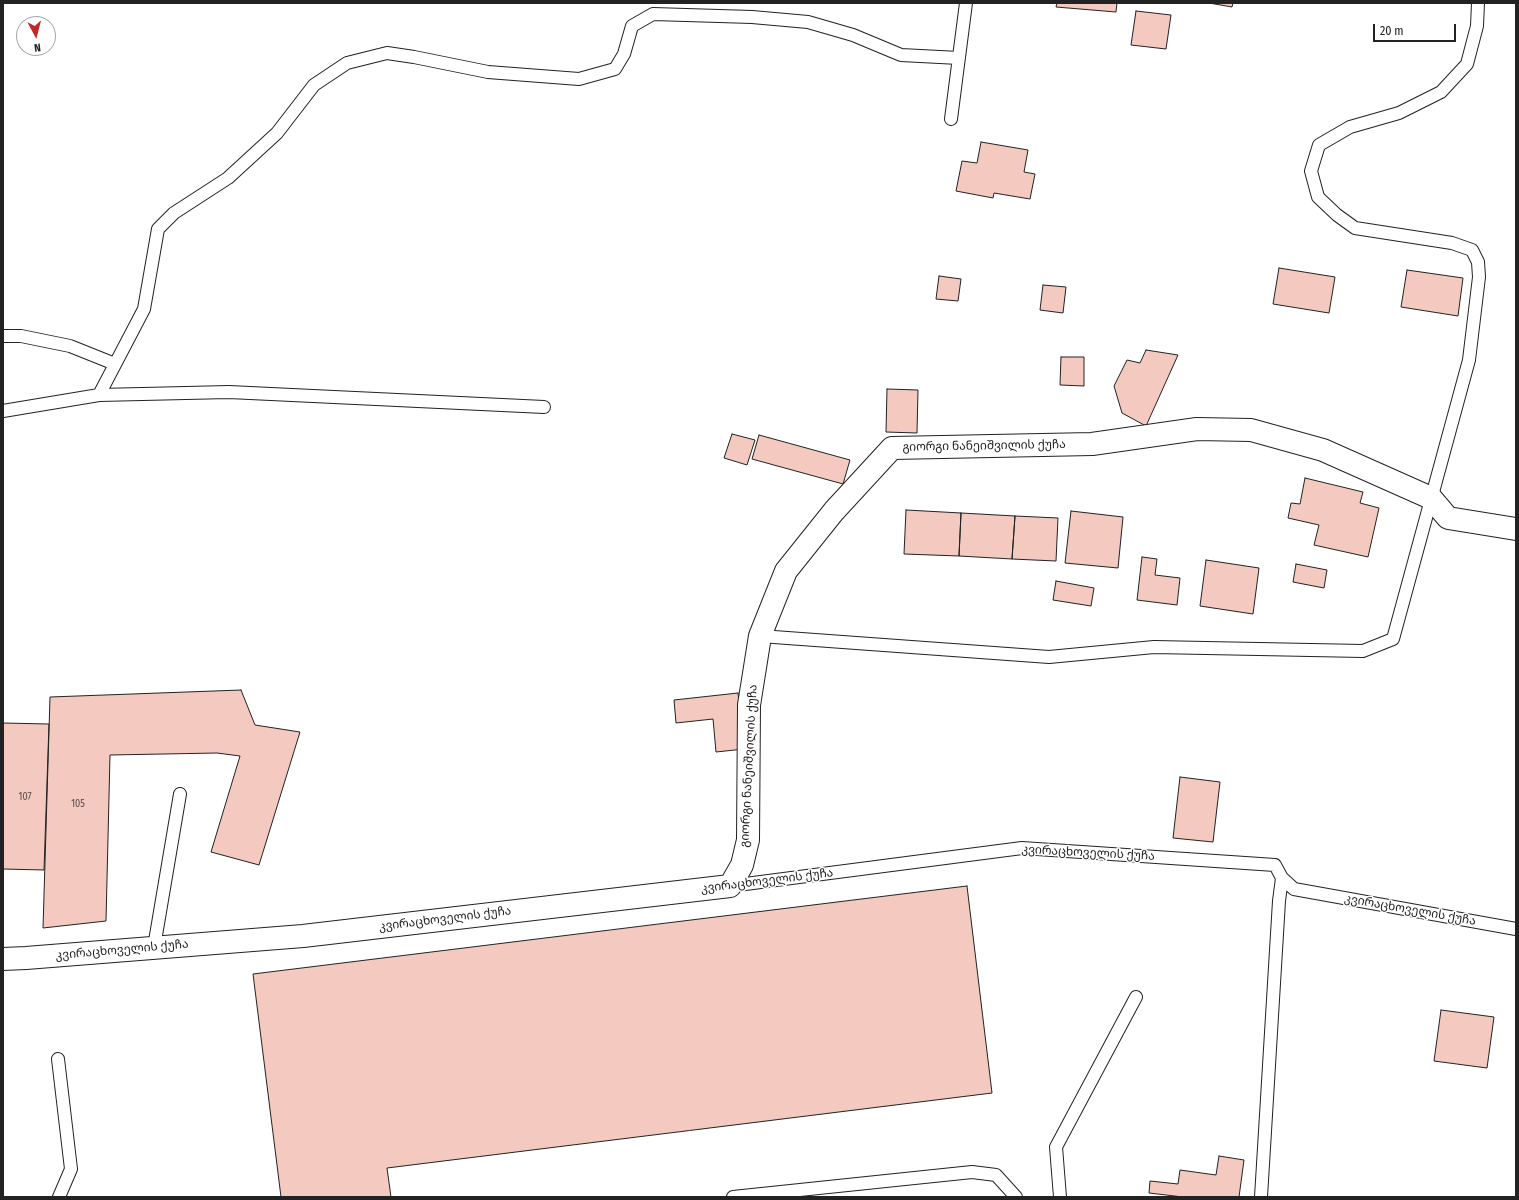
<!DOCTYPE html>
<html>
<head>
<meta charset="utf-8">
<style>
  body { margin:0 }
  #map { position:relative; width:1519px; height:1200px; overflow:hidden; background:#fff; font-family:"Fira Sans Condensed",sans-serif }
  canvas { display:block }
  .frame { position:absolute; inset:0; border:4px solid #222; pointer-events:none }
  .north { position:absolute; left:16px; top:16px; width:40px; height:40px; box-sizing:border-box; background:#fff; border:1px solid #a7a7a7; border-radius:50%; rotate:173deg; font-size:11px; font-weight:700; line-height:16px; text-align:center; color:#222 }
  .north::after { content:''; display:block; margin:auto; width:14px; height:18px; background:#c62828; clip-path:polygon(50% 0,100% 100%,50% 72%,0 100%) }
  .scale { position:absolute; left:1373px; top:24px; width:83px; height:18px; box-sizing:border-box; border:2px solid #222; border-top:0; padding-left:5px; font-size:12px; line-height:14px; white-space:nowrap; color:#222; -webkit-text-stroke:3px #fff; paint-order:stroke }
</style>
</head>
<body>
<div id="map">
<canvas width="1519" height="1200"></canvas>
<div class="frame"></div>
<div class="north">N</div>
<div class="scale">20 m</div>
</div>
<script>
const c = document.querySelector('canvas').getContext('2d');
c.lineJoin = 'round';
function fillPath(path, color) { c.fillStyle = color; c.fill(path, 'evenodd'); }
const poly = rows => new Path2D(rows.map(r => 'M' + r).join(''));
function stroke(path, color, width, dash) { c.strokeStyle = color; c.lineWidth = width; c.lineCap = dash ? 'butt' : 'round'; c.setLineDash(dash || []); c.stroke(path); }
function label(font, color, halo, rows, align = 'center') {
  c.font = font + ' "Fira Sans Condensed","Noto Sans Georgian",sans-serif'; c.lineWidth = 3; c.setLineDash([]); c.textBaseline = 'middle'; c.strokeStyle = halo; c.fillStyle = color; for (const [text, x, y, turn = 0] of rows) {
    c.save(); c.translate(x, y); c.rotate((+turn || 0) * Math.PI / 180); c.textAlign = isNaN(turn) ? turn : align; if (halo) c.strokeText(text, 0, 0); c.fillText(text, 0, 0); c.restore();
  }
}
const building = poly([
  [1057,3,1117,3,1116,12,1056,7,1057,3],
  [1209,3,1233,3,1232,7,1209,3],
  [1136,11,1171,15,1166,49,1131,45,1136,11],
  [981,142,1028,150,1024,172,1035,174,1030,199,994,193,993,198,956,191,962,161,977,163,981,142],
  [1279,268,1335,277,1329,313,1273,304,1279,268],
  [1407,270,1463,278,1458,316,1401,307,1407,270],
  [939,276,961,279,958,301,936,299,939,276],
  [1043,285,1066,287,1063,313,1040,310,1043,285],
  [1146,350,1178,355,1146,426,1122,413,1114,386,1127,360,1140,363,1146,350],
  [1061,357,1084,357,1084,386,1060,385,1061,357],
  [887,389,918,390,917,433,886,432,887,389],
  [732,434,755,440,747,465,724,458,732,434],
  [759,435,850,460,843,484,752,459,759,435],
  [1305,478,1363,492,1360,503,1379,508,1368,557,1314,545,1319,525,1288,518,1291,503,1300,504,1305,478],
  [906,510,961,513,959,556,904,554,906,510],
  [1071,511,1123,517,1118,568,1065,563,1071,511],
  [961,513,1015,516,1012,559,959,556,961,513],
  [1015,516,1058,518,1056,561,1012,559,1015,516],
  [1142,557,1157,559,1155,575,1180,578,1177,605,1137,600,1142,557],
  [1206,560,1259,568,1253,614,1200,606,1206,560],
  [1296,564,1327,570,1324,588,1293,582,1296,564],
  [1056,581,1094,588,1091,606,1053,600,1056,581],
  [241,690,255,725,300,732,259,865,211,852,240,756,217,753,110,755,106,921,43,928,50,697,241,690],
  [738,693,744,749,716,752,713,719,676,723,674,700,738,693],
  [3,723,49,724,44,870,3,869,3,723],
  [1180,777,1220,782,1213,842,1173,838,1180,777],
  [967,886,992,1093,387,1168,391,1197,281,1197,253,974,967,886],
  [1441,1010,1494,1017,1487,1068,1434,1061,1441,1010],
  [1219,1156,1244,1160,1239,1197,1183,1197,1149,1193,1150,1181,1178,1184,1180,1170,1216,1175,1219,1156]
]);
fillPath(building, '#f3c9c0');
stroke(building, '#222', 1);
const lane = poly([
  [951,119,966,3],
  [3,336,21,336,70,346,115,364],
  [99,395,144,309,158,229,174,213,228,178,277,133,314,85,347,63,387,53,414,57,488,72,579,79,615,69,624,54,632,26,653,14,752,17,808,22,853,35,901,55,959,58],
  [3,411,99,395,229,392,544,407],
  [760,636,1049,657,1154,647,1363,651,1393,639,1469,360,1479,277,1478,262,1472,250,1452,243,1355,228,1337,215,1318,197,1311,171,1319,145,1350,127,1399,113,1441,92,1467,64,1477,26,1478,3],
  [730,886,1022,848,1275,865,1282,878,1294,889,1516,929],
  [154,947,180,794],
  [58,1059,71,1169,59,1197],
  [733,1197,972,1172,996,1175,1016,1197],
  [1060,1197,1056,1147,1136,997],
  [1261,1197,1279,901,1282,878]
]);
const street = poly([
  [3,959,26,958,303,936,730,886,742,865,748,840,749,705,760,636,786,571,834,511,892,448,1092,444,1197,429,1251,430,1323,450,1431,498,1448,518,1516,529]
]);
stroke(lane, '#222', 14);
stroke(street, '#222', 24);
stroke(lane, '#fff', 12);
stroke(street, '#fff', 22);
label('10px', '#564c4a', null, [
  ["107",25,797],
  ["105",78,804]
]);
label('12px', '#222', '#fff', [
  ["გიორგი ნანეიშვილის ქუჩა",984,446,-1],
  ["გიორგი ნანეიშვილის ქუჩა",749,766,-87],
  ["კვირაცხოველის ქუჩა",1088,853,3],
  ["კვირაცხოველის ქუჩა",767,881,-7],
  ["კვირაცხოველის ქუჩა",1410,910,10],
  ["კვირაცხოველის ქუჩა",445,919,-7],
  ["კვირაცხოველის ქუჩა",122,950,-5]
]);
</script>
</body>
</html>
